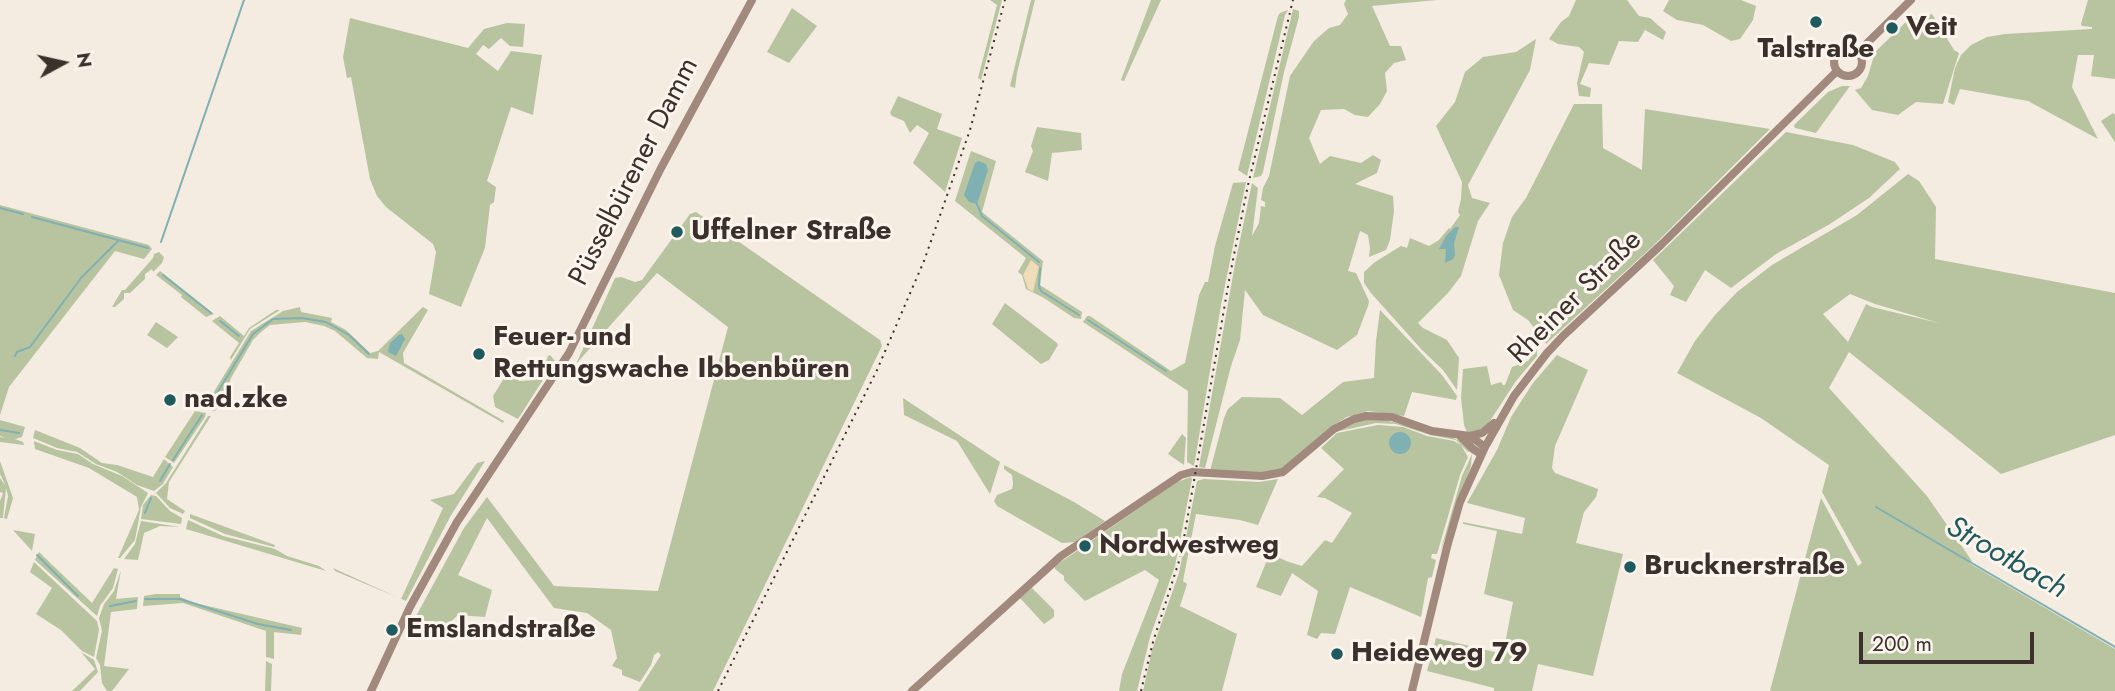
<!DOCTYPE html>
<html>
<head>
<meta charset="utf-8">
<style>
  body { margin:0 }
  #map { position:relative; width:2115px; height:691px; overflow:hidden; background:#f4ebe1; font-family:Jost,sans-serif }
  canvas { display:block }
  .north { position:absolute; left:28px; top:28px; width:70px; height:70px; -webkit-text-stroke:5px #fbf5ee; paint-order:stroke; rotate:82deg; font-size:19px; font-weight:700; line-height:28px; text-align:center; color:#3b302b }
  .north::after { content:''; display:block; margin:auto; width:24px; height:32px; background:#3b302b; clip-path:polygon(50% 0,100% 100%,50% 72%,0 100%) }
  .scale { position:absolute; left:1859px; top:632px; width:175px; height:32px; box-sizing:border-box; border:4px solid #3b302b; border-top:0; padding-left:9px; font-size:21px; line-height:24px; white-space:nowrap; color:#3b302b; -webkit-text-stroke:5px #fbf5ee; paint-order:stroke }
</style>
</head>
<body>
<div id="map">
<canvas width="2115" height="691"></canvas>
<div class="north">N</div>
<div class="scale">200 m</div>
</div>
<script>
const c = document.querySelector('canvas').getContext('2d');
c.lineJoin = 'round';
function fillPath(path, color) { c.fillStyle = color; c.fill(path, 'evenodd'); }
const poly = rows => new Path2D(rows.map(r => 'M' + r).join(''));
function stroke(path, color, width, dash) { c.strokeStyle = color; c.lineWidth = width; c.lineCap = dash ? 'butt' : 'round'; c.setLineDash(dash || []); c.stroke(path); }
function label(font, color, halo, rows, align = 'center') {
  c.font = font + ' Jost,sans-serif'; c.lineWidth = 6; c.setLineDash([]); c.textBaseline = 'middle'; c.strokeStyle = halo; c.fillStyle = color; for (const [text, x, y, turn = 0] of rows) {
    c.save(); c.translate(x, y); c.rotate((+turn || 0) * Math.PI / 180); c.textAlign = isNaN(turn) ? turn : align; if (halo) c.strokeText(text, 0, 0); c.fillText(text, 0, 0); c.restore();
  }
}
fillPath(poly([
  [990,0,1002,0,981,80,978,78,997,5],
  [1031,0,1035,0,1017,73,1015,88,1010,86],
  [1151,0,1161,0,1124,81,1121,80],
  [1346,0,1437,0,1372,6,1390,46,1401,46,1406,60,1394,63,1385,73,1387,91,1380,104,1368,117,1355,115,1344,109,1321,110,1309,138,1320,164,1330,156,1361,163,1373,155,1381,160,1377,173,1355,184,1393,196,1394,211,1390,240,1386,250,1369,257,1370,248,1368,235,1360,231,1348,271,1356,273,1369,301,1368,306,1357,335,1337,350,1263,315,1245,290,1240,340,1231,366,1205,468,1199,467,1235,264,1252,183,1258,188,1252,236,1259,223,1261,206,1265,207,1265,202,1261,200,1263,188,1269,176,1290,76,1314,41,1329,28,1340,25,1348,14,1344,4],
  [1576,0,1627,0,1639,16,1650,18,1666,32,1663,40,1645,30,1638,42,1619,41,1609,65,1589,63,1580,84,1591,88,1590,97,1579,96,1577,83,1584,52,1579,47,1558,44,1549,39,1561,22,1569,16],
  [1669,0,1741,0,1756,6,1753,20,1740,39,1731,41,1703,25,1677,20,1663,11],
  [2088,0,2115,0,2115,79,2091,76,2094,55,2078,55,2072,87,2098,139,2028,101,1960,89,1954,105,1948,102,1955,68,1961,55,1971,45,1987,37,2005,34,2092,29,2092,27,2082,26,2081,24],
  [792,8,817,26,789,63,767,52],
  [1293,9,1299,11,1299,17,1284,72,1263,172,1261,176,1253,178],
  [1288,10,1285,15,1247,176,1238,170,1278,16,1280,13],
  [1932,14,1954,50,1959,53,1943,104,1916,102,1898,115,1872,110,1855,90,1861,88,1868,76,1875,52,1907,21],
  [350,18,468,48,484,29,507,23,525,24,523,47,510,46,501,38,489,49,483,45,476,54,498,71,511,51,542,55,533,115,511,107,487,181,496,187,494,202,490,205,485,248,461,307,429,294,436,252,433,244,386,207,377,196,370,179,351,77,347,78,343,57],
  [1536,39,1530,70,1468,185,1472,198,1490,203,1478,221,1461,276,1448,293,1418,323,1423,328,1447,340,1459,358,1457,390,1443,370,1422,350,1371,293,1364,283,1364,272,1375,262,1401,246,1407,248,1410,238,1429,246,1439,240,1449,228,1450,229,1460,215,1458,212,1461,199,1462,182,1436,126,1455,102,1465,72,1483,57,1516,52],
  [1842,86,1850,86,1816,133,1795,128,1794,125,1828,92],
  [898,96,942,114,937,129,962,138,945,192,913,163,929,133,917,125,910,133,904,121,892,116,890,113],
  [1574,104,1602,104,1603,148,1642,170,1645,109,1770,129,1653,246,1546,344,1528,320,1513,310,1499,275,1503,243,1512,217,1526,198],
  [2113,113,2115,115,2115,142,2101,121],
  [1037,127,1081,133,1082,150,1052,153,1048,181,1025,172,1033,151,1031,146],
  [1786,132,1853,145,1895,162,1900,169,1869,198,1830,224,1776,254,1731,288,1705,270,1686,302,1670,295,1674,286,1653,260],
  [971,151,996,161,982,212,1043,261,1040,285,1082,312,1081,319,1074,318,1044,298,1026,289,1022,275,1018,272,1026,258,955,201],
  [1908,174,1919,181,1936,207,1935,259,2115,293,2115,435,2001,474,1849,352,1829,388,1927,496,1972,561,1969,563,2115,649,2115,691,1770,691,1821,498,1858,566,1862,563,1822,492,1829,465,1761,418,1677,373,1695,341,1715,315,1737,292,1772,265,1857,215],
  [1850,294,1875,304,1939,323,1872,307,1866,304,1848,342,1823,314],
  [1246,182,1221,305,1194,466,1187,462,1188,391,1083,322,1087,316,1090,316,1171,371,1185,363,1199,295,1205,282,1208,282,1215,246,1233,183],
  [0,205,149,245,152,249,144,259,115,251,9,387,0,415],
  [696,212,880,340,882,346,713,691,638,691,661,655,658,652,654,655,651,665,640,682,622,675,622,670,612,666,617,658,611,630,587,613,554,608,487,518,458,575,492,590,485,617,458,615,442,630,415,618,464,528,487,497,554,586,658,591,728,327,657,273,576,364,615,278,621,277,635,282,642,280,690,214],
  [159,252,164,257,162,263,153,272,152,269,145,274,145,279,130,293,124,293,124,299,115,307,112,307,122,290,125,290,153,258,154,254],
  [160,271,214,314,206,317,181,297,182,295,156,275],
  [1005,303,1057,343,1058,345,1049,360,1041,364,992,324],
  [300,307,301,312,332,318,331,322,346,330,370,353,378,351,423,307,428,310,403,353,404,363,504,421,503,423,379,352,378,359,367,358,335,331,324,326,305,322,270,325,261,332,253,340,231,378,226,394,215,411,204,408,251,331,283,311],
  [276,310,280,310,250,329,231,360,230,357,239,343,212,321,220,316,244,336,249,328],
  [1380,310,1442,375,1457,396,1456,400,1412,392,1404,416,1368,411,1347,417,1332,426,1281,470,1268,473,1210,471,1224,418,1228,409,1242,397,1280,398,1302,415,1343,382,1374,378,1376,341],
  [156,322,178,337,167,348,147,335],
  [1537,347,1537,356,1516,381,1488,424,1476,432,1467,432,1464,425,1461,398,1463,369,1487,366,1491,385,1501,382,1503,385,1505,385,1512,367,1528,361],
  [550,355,555,361,518,419,495,407,493,396,506,375,517,372,519,373,517,378,519,381,535,380,541,375,548,356],
  [1557,355,1588,370,1555,446,1552,468,1555,473,1598,489,1596,497,1584,512,1576,543,1623,554,1593,676,1538,664,1532,691,1494,691,1494,688,1427,671,1436,638,1503,654,1513,602,1484,594,1497,531,1463,524,1463,522,1522,534,1525,518,1467,503,1497,450,1511,417,1533,383],
  [903,398,1000,462,990,494,957,441,904,415],
  [195,411,206,413,205,417,174,463,165,457],
  [208,416,211,416,169,482,167,499,185,511,183,514,170,508,156,493,166,483],
  [1358,419,1381,419,1451,437,1460,441,1471,451,1468,452,1456,440,1430,435,1396,424,1376,423,1335,432],
  [0,420,25,427,22,437,15,439,23,442,24,445,0,442,0,437,5,438,0,436],
  [1378,425,1403,427,1427,436,1454,441,1461,445,1468,457,1460,475,1437,554,1432,554,1431,558,1436,560,1432,577,1428,578,1421,617,1350,587,1335,634,1321,633,1317,639,1307,635,1318,591,1292,573,1281,596,1256,587,1270,553,1286,561,1302,566,1325,540,1332,543,1352,513,1325,498,1317,497,1344,469,1321,448,1337,433],
  [35,430,80,448,102,463,117,465,153,477,164,459,173,467,163,484,154,491,151,490,137,485,117,472,96,464,77,452,57,448,33,438],
  [1182,434,1186,438,1184,465,1168,454],
  [34,441,57,450,78,454,93,464,122,476,148,493,141,507,135,540,120,558,118,558,139,510,137,497,89,468,35,449],
  [1472,454,1471,466,1440,553,1462,476],
  [0,461,13,498,7,519,4,518,8,496,6,488,3,518,0,518,0,501,3,493,0,492,0,478,6,486,0,474],
  [485,461,450,517,406,601,335,571,333,568,401,599,443,508,430,500,454,494,477,463],
  [1004,465,1074,502,1105,521,1075,542,1062,543,997,506,994,501,997,495,1012,489,1013,484,1012,475,1004,469],
  [1191,477,1192,479,1175,566,1150,637,1137,691,1119,691,1122,674,1159,580,1145,570,1085,601,1064,580,1064,576,1055,569,1055,566,1177,482],
  [1204,479,1259,482,1278,479,1258,525,1240,520,1196,514,1183,581,1187,584,1180,606,1237,634,1222,691,1143,691,1152,650,1179,573,1197,481],
  [151,495,156,496,170,511,182,518,181,524,141,519,143,505],
  [190,514,275,545,274,547,225,534,190,518],
  [188,520,223,536,275,549,287,556,319,566,326,571,186,529],
  [141,521,180,527,160,526,144,533,138,560,124,559,135,544],
  [13,530,35,534,32,551],
  [39,552,92,603,114,568,118,569,113,588,100,606,97,616,35,560],
  [34,562,97,621,99,630,94,657,82,651,61,630,36,614,52,588,30,572],
  [121,570,116,599,138,597,137,609,111,612,104,666,129,669,112,691,107,691,102,683,100,665,96,658,102,631,99,618,104,604,114,591],
  [1032,588,1054,610,1054,617,1044,624,1020,598],
  [156,594,180,594,180,597,195,603,302,628,301,635,274,632,274,659,266,657,266,631,183,603,143,606,144,596],
  [81,652,94,660,98,672,80,691,72,691,95,669],
  [266,661,272,664,271,691,276,691,242,691,265,691]
]), '#b8c4a0');
fillPath(poly([
  [1031,260,1039,267,1033,292,1028,289,1023,275]
]), '#efdcb8');
fillPath(poly([
  [978,161,986,164,988,170,977,204,969,202,964,195,975,163],
  [1455,227,1459,227,1454,243,1455,255,1453,259,1445,263,1446,249,1439,249,1446,236],
  [402,334,405,339,396,356,388,352,390,343,399,335],
  '1389 443a11 11 0 1 1 22 0a11 11 0 1 1-22 0Z'
]), '#7fb0b2');
stroke(poly([
  [977,204,982,216,1039,262],
  [0,208,23,214],
  [32,217,148,248],
  [161,242,244,0],
  [1040,268,1039,286,1041,291,1079,315],
  [163,275,211,313],
  [1088,320,1166,371],
  [220,321,239,336],
  [15,356,17,352,30,347,81,278,118,241],
  [208,408,253,334,273,319,302,318,326,322,349,335,369,354],
  [0,430,19,433],
  [173,460,202,415],
  [160,481,170,464],
  [1876,507,2115,647],
  [145,513,151,498],
  [37,555,78,596],
  [145,599,180,599,258,624,291,630],
  [110,606,136,601]
]), '#7fb0b2', 2);
stroke(poly([
  '1834 62a14 14 0 1 1 28 0a14 14 0 1 1-28 0Z',
  [1858,52,1911,0],
  [1459,435,1473,449,1481,454],
  [1470,436,1482,433,1494,423],
  [371,691,410,607,457,522,569,353,661,168,752,0],
  [912,691,1061,556,1181,475,1192,472,1262,476,1283,472,1334,429,1354,419,1366,416,1392,417,1432,431,1470,436,1485,447],
  [1412,691,1447,547,1460,502,1485,447,1514,396,1547,353,1564,335,1662,244,1837,71]
]), '#a18a7d', 8);
stroke(poly([
  [718,691,877,370,924,261,970,130,1005,0],
  [1141,691,1153,642,1181,555,1230,275,1248,185,1293,0]
]), '#3b302b', 2, [2, 5]);
for (const [x, y, r, color] of [
  [1816,22,7,"#1f5a5e"],
  [1892,28,7,"#1f5a5e"],
  [677,232,7,"#1f5a5e"],
  [479,354,7,"#1f5a5e"],
  [170,400,7,"#1f5a5e"],
  [1085,546,7,"#1f5a5e"],
  [1630,567,7,"#1f5a5e"],
  [392,630,7,"#1f5a5e"],
  [1337,654,7,"#1f5a5e"]
]) { const dot = new Path2D(); dot.arc(x, y, r, 0, 2 * Math.PI); c.fillStyle = color; c.fill(dot); stroke(dot, '#fbf5ee', 2.5); }
label('bold 28px', '#3b302b', '#fbf5ee', [
  ["Veit",1906,28],
  ["Talstraße",1816,50,"center"],
  ["Uffelner Straße",691,232],
  ["Feuer- und",493,338],
  ["Rettungswache Ibbenbüren",493,370],
  ["nad.zke",184,400],
  ["Nordwestweg",1099,546],
  ["Brucknerstraße",1644,567],
  ["Emslandstraße",406,630],
  ["Heideweg 79",1351,654]
], 'left');
label('28px', '#3b302b', '#fbf5ee', [
  ["Püsselbürener Damm",635,172,-63],
  ["Rheiner Straße",1576,298,-45]
]);
label('italic 30px', '#1f5a5e', '#fbf5ee', [
  ["Strootbach",2006,559,30]
]);
</script>
</body>
</html>
